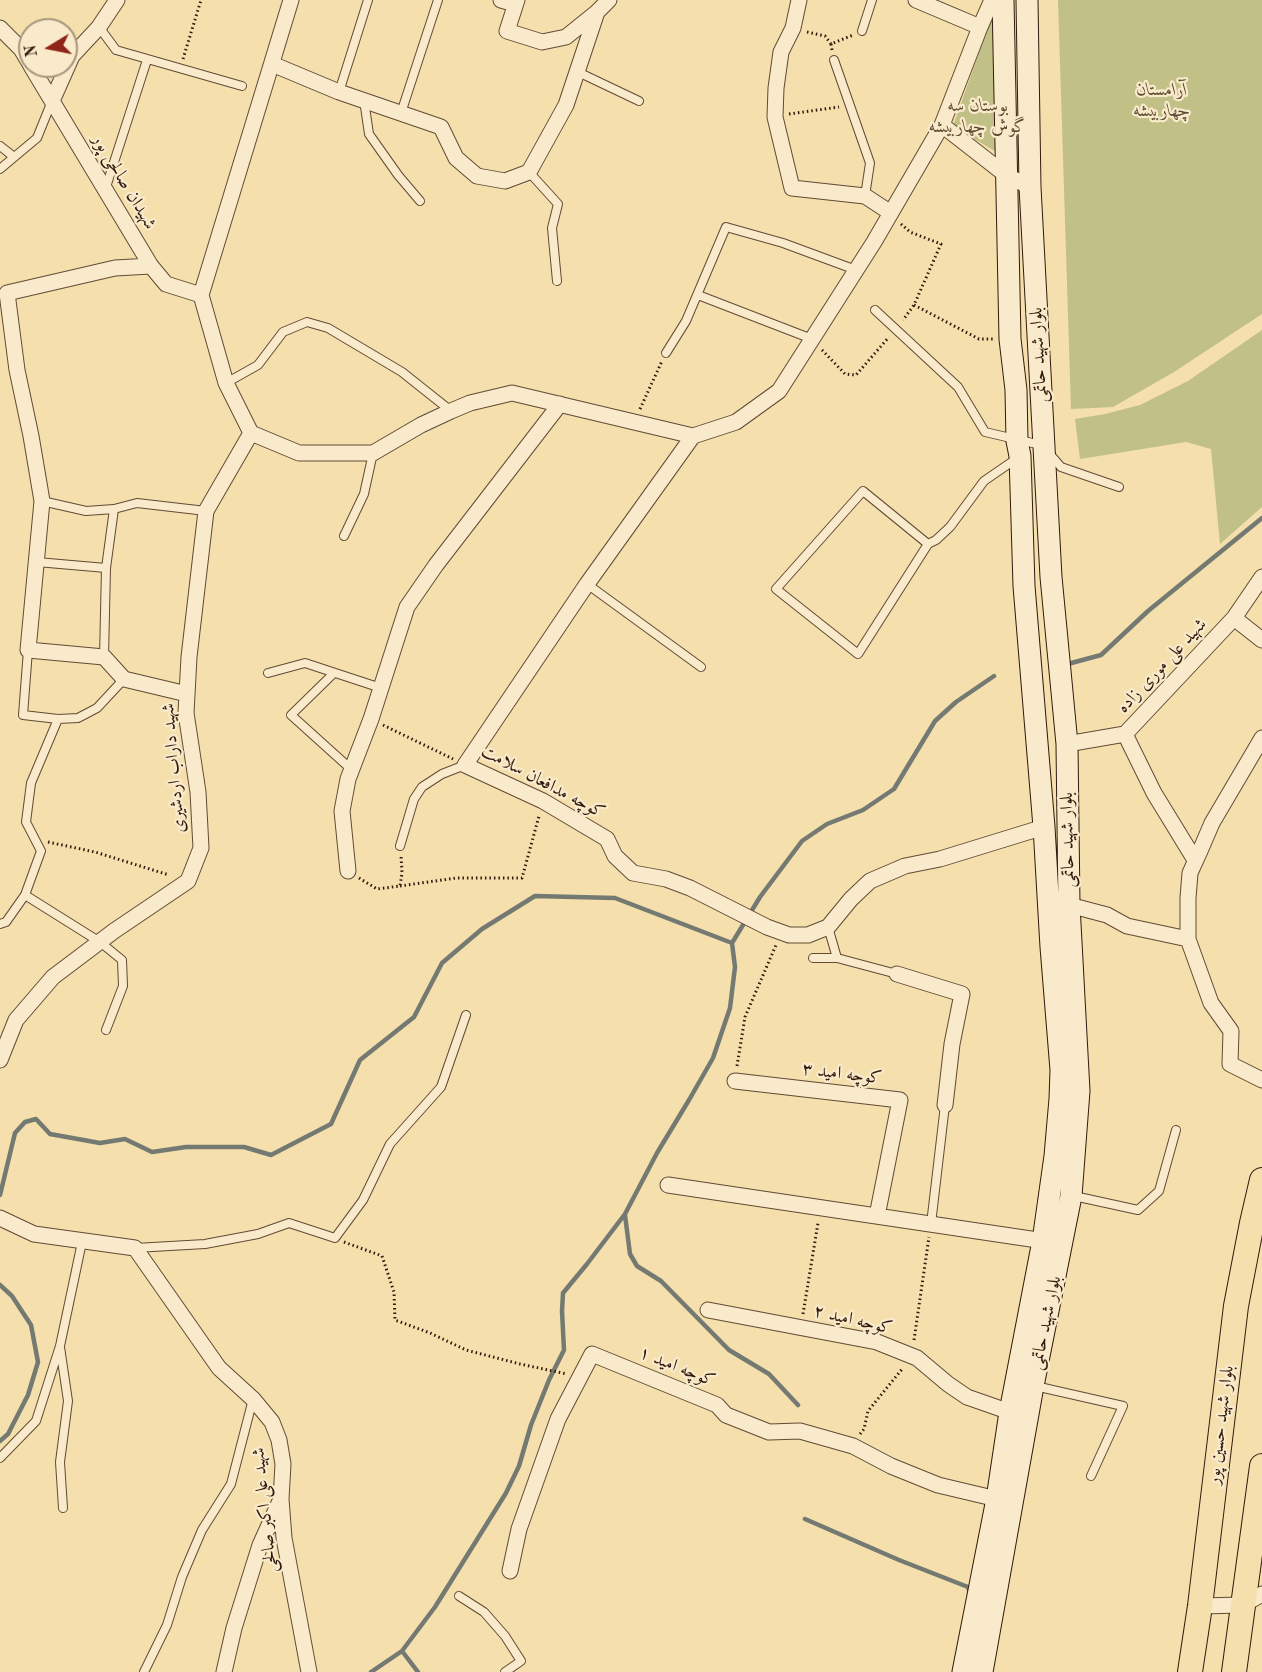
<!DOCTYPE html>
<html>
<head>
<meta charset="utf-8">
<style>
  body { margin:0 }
  #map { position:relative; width:1262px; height:1672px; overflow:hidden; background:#f4dfad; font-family:"Old Standard TT",serif }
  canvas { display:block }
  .north { position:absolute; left:18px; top:18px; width:60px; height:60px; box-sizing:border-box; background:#f8eaca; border:2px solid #a9967e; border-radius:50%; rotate:260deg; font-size:16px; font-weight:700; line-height:24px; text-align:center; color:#32190d }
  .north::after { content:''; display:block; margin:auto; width:21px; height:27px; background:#8f2418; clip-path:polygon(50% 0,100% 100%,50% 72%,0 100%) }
</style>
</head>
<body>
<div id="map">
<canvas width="1262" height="1672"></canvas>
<div class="north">N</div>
</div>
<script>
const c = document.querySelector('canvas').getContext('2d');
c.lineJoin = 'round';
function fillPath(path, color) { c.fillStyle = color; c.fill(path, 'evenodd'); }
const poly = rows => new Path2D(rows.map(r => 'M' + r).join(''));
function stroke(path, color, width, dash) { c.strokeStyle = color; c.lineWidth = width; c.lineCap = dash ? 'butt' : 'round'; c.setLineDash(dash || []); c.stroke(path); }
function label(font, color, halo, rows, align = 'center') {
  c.font = font + ' "Old Standard TT",Amiri,serif'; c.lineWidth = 4.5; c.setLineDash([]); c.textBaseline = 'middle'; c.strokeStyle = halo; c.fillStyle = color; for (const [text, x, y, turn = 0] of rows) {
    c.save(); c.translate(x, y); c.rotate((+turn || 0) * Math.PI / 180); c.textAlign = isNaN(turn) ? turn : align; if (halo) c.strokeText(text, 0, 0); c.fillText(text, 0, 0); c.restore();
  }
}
fillPath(poly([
  [1058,0,1262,0,1262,314,1174,372,1113,407,1071,409],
  [992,16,997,17,998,153,953,126],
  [1262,330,1262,507,1220,544,1211,449,1186,442,1080,459,1075,419,1105,414,1140,405,1188,381]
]), '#c1c086');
stroke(poly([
  [1064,665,1101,655,1148,611,1262,518],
  [0,1195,15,1133,25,1122,36,1119,50,1134,100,1143,125,1139,152,1152,186,1147,244,1147,271,1155,331,1124,360,1060,414,1017,442,963,482,929,535,896,615,898,732,943],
  [625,1215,630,1254,637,1266,661,1281,729,1350,769,1374,798,1405],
  [0,1285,12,1296,31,1325,38,1362,28,1395,8,1434,0,1441],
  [805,1519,899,1560,968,1587,970,1593],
  [402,1651,418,1672],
  [371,1672,402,1651,435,1607,506,1493,519,1466,531,1425,549,1380,564,1350,562,1311,563,1293,587,1264,625,1214,657,1153,689,1100,713,1058,730,1008,735,967,732,943,760,897,802,841,827,824,863,810,894,789,935,721,956,702,994,676]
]), '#747a72', 4.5);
const service = poly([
  [99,27,116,50,242,86],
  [862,31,872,0],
  [834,60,870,163,865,196],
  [578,72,639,101],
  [339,92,368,0],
  [364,100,369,134,398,175,420,201],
  [401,113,438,0],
  [0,146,14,157],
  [0,169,37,138,52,101],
  [529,172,558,204,552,228,557,281],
  [106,187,147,60],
  [698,295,812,339],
  [875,310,958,387,985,432,1041,445],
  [666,353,686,321,726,227,783,243,856,270],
  [226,383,258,365,283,332,307,322,328,328,402,372,451,411],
  [1049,453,1061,467,1119,487],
  [42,501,86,511,114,509],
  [344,536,364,494,373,453],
  [928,544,863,491,776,589,858,654,928,544,936,540,950,527,984,481,1016,459],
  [37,562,106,568],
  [587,584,701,667],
  [28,650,23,715,58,719,78,718,97,708,124,679],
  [104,657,106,568,114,509,137,503,206,511],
  [268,673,305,663,381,688],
  [334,673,291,715,352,770],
  [400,846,414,799,422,787,442,774,465,765],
  [25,895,41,851,26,822,31,783,58,719],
  [0,924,6,922,25,895,100,942,122,960,123,986,106,1030],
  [828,927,837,958],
  [813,958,837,958,897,974],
  [1074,1196,1138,1210,1159,1191,1176,1130],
  [931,1224,945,1105],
  [135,1248,205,1244,258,1234,289,1223,335,1238,363,1200,390,1144,441,1087,466,1015],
  [60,1347,68,1401,60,1462,63,1508],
  [1035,1386,1123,1406,1091,1476],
  [0,1458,36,1421,60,1346,82,1242],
  [459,1596,484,1612,505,1636,521,1661,505,1672],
  [144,1672,167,1625,182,1577,202,1530,231,1484,253,1399]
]);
const minor = poly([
  [291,0,201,295,226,383,251,433,299,453,373,453,421,425,451,411,470,403,512,393,693,436,736,422,779,391,874,242,942,125,980,27,992,0],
  [501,0,515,4],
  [517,0,507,31,542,42,566,37,597,12],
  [799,0,793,28,781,52,776,88,775,117,792,188,865,196,891,213],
  [916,0,980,27],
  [0,28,21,49,30,64],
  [272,64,339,92,441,127,456,158,477,176,505,181,529,172,566,105,597,12,609,0],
  [31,66,151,266,166,284,201,295],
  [52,101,72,56,99,27,117,0],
  [942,125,1006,175,1030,187],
  [151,266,115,268,7,293,17,370,31,436,42,501,28,650,104,657,124,679,187,694],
  [693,436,587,584,465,765,543,801,607,839,615,856,633,873,666,879,690,888,767,927,789,935,808,935,828,927,851,899,870,881,905,866,940,859,1044,827],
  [1234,618,1262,640],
  [1125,734,1154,793,1195,860],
  [1262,738,1212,823,1200,851,1190,873,1188,898,1188,939,1211,1003,1231,1031,1230,1064,1262,1080],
  [1067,744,1125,734,1234,618,1262,577],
  [348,871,342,811,348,779,371,719,407,607,436,565,560,404],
  [1069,905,1107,915,1127,926,1188,939],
  [897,974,962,994,952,1044,945,1105],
  [0,1060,16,1020,53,977,114,931,188,881,201,848,198,792,186,713,189,657,206,511,251,433],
  [735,1081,900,1100,877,1216],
  [668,1185,1051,1242],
  [0,1218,34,1234,135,1248,219,1368,253,1399,272,1422,279,1440,283,1464,281,1499,284,1538,309,1672],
  [708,1310,877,1342,917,1358,948,1384,967,1397,1010,1412],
  [510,1571,519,1529,558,1419,592,1354,717,1405,726,1415,769,1432,800,1431,853,1446,891,1466,938,1485,997,1499],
  [1200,1606,1243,1605,1262,1594],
  [224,1672,234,1628,260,1545,280,1501]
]);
const secondary = poly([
  [963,1672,997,1499,1010,1412,1043,1241,1055,1156,1060,1099,1061,1070,1051,947,1044,827,1024,586,1020,456,1017,441,1016,390,1010,339,1003,0],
  [982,1672,1033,1386,1071,1196,1079,1091,1069,905,1067,744,1051,577,1030,187,1027,0]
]);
const primary = poly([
  [1190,1672,1200,1606,1236,1306,1252,1223,1262,1180],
  [1234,1672,1262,1466]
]);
stroke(service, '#624a35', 10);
stroke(minor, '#624a35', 17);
stroke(secondary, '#32190d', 23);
stroke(primary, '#32190d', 26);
stroke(poly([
  [807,32,825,36,831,44],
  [832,50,831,44,853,35],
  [183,59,201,0],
  [789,114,839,107],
  [901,224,910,232,941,244,914,305,903,320],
  [914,305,979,339,994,339],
  [822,350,845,374,856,375,889,337],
  [640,409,662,361],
  [383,725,453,759],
  [48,842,95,852,169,875],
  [359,878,377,889,400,886,402,873,401,855],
  [400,886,456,878,522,878,539,816],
  [737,1066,745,1017,776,945],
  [344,1242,382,1256,394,1292,395,1320,430,1333,466,1350,520,1364,567,1374],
  [803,1314,818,1223],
  [914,1340,929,1237],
  [860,1434,864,1429,868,1411,903,1368]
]), '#32190d', 3, [1.5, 3]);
stroke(service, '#f8eaca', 8);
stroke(minor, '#f8eaca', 15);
stroke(secondary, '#f8eaca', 21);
stroke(primary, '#f4dfad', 24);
label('italic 18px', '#5d4b31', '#f8eaca', [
  ["آرامستان",1162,90],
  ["چهاربیشه",1162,111],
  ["بوستان سه",978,106],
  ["گوش چهاربیشه",978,127]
]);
label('18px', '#32190d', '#f8eaca', [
  ["شهیدان صالحی پور",124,182,59],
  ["بلوار شهید حاتمی",1039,355,-93],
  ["شهید علی موری زاده",1162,666,-47],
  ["شهید داراب اردشیری",174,768,-95],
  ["کوچه مدافعان سلامت",543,782,28],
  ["بلوار شهید حاتمی",1068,840,-91],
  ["کوچه امید ۳",842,1074,7],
  ["کوچه امید ۲",853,1320,13],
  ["بلوار شهید حاتمی",1046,1323,-78],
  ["کوچه امید ۱",677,1367,22],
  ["بلوار شهيد حسین پور",1221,1425,-83],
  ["شهید علی اکبر صالحی",265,1510,-96]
]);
</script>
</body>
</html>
